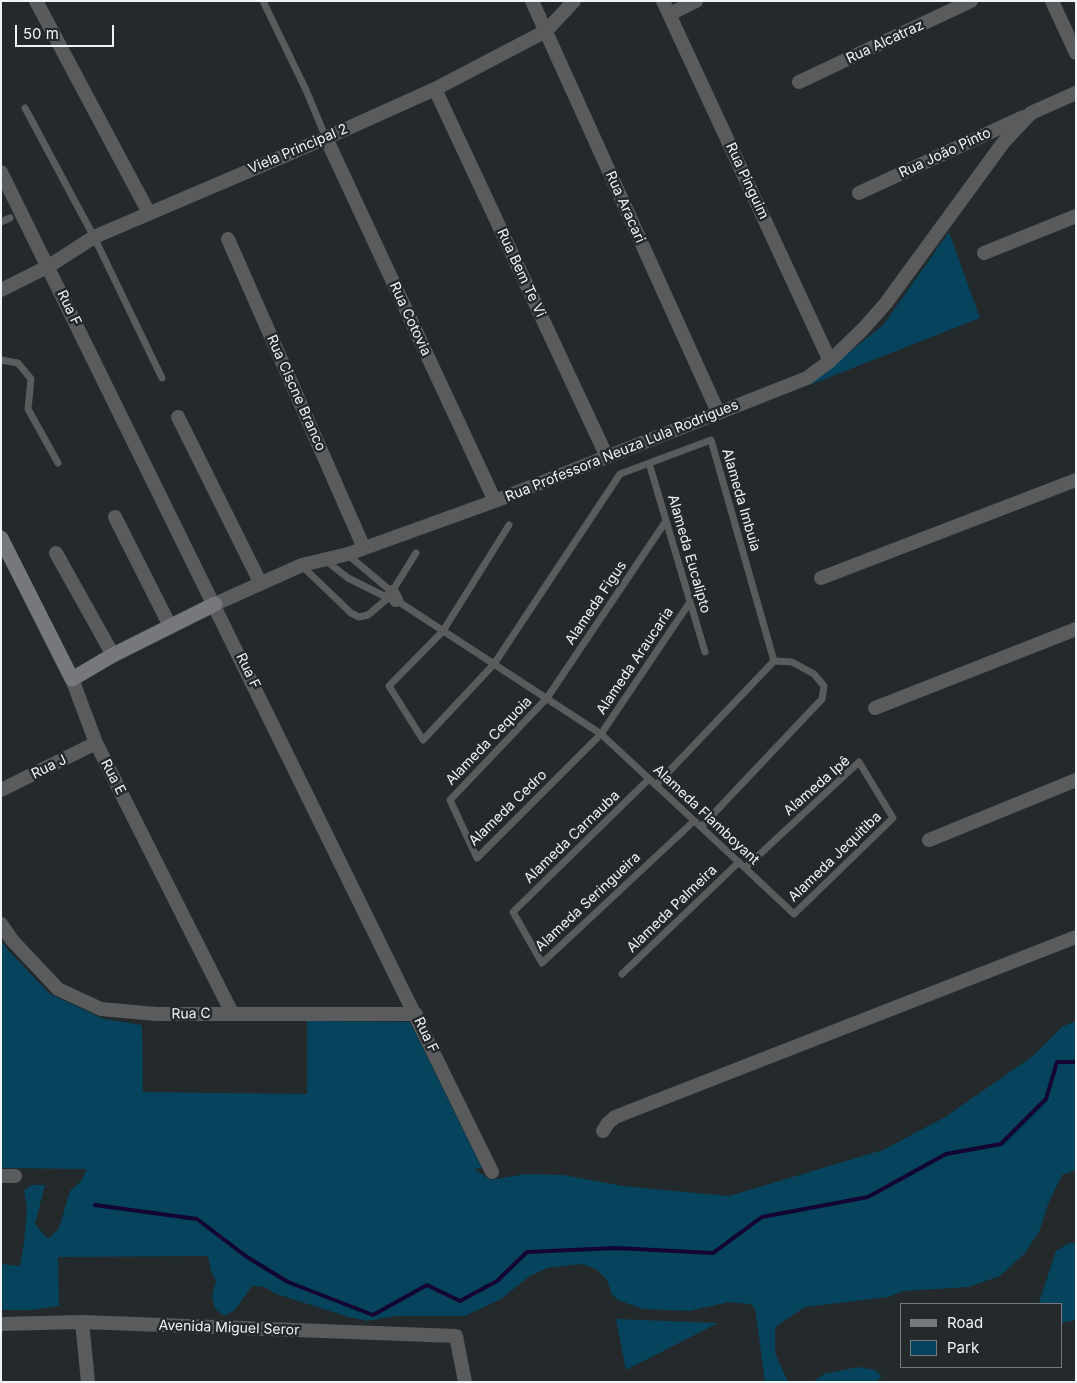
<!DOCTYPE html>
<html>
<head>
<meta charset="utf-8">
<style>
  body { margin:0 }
  #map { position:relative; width:1077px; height:1383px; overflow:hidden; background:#24292b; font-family:Inter,sans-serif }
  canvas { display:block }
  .frame { position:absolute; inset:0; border:2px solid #f1f4f6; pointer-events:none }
  .legend { position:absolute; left:900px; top:1303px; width:162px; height:65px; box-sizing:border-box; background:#24292b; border:1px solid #767a7c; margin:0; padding:6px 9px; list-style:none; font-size:15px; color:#f1f4f6 }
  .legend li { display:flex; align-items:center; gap:10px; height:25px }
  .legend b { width:25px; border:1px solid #767a7c }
  .scale { position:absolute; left:15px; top:25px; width:99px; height:22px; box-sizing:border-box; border:2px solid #f1f4f6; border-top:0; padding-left:6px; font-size:15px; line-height:18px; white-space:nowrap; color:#f1f4f6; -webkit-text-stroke:4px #24292b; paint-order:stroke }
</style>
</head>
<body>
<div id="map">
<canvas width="1077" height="1383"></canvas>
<div class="frame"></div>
<ul class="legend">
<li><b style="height:6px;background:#76787b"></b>Road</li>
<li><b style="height:14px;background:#05445c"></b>Park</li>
</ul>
<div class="scale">50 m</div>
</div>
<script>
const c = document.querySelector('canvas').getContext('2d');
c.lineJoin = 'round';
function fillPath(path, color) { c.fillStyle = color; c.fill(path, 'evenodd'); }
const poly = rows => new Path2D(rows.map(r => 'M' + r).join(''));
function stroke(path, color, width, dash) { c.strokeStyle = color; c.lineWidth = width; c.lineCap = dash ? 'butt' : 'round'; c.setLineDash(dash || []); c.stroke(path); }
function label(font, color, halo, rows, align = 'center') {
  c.font = font + ' Inter,sans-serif'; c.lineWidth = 5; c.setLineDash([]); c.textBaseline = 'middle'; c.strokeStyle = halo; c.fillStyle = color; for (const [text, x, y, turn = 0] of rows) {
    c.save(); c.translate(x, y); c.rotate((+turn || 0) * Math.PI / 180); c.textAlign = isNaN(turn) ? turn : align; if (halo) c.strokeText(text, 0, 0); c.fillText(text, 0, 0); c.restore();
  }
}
fillPath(poly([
  [949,232,980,318,807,386,883,325],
  [1,940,8,950,50,994,104,1019,142,1025,143,1092,307,1094,307,1021,410,1022,482,1168,474,1169,491,1180,525,1174,563,1175,623,1186,729,1196,883,1150,945,1117,1033,1056,1063,1026,1076,1021,1076,1170,1062,1175,1048,1204,1039,1232,1024,1254,1000,1276,968,1287,904,1291,888,1297,805,1307,775,1327,775,1353,788,1382,765,1382,755,1308,750,1304,729,1302,689,1311,643,1309,620,1301,612,1295,607,1280,596,1269,581,1264,547,1268,530,1276,501,1299,465,1316,396,1316,367,1321,348,1317,274,1293,265,1287,252,1286,235,1310,224,1316,215,1309,212,1297,216,1281,211,1271,208,1256,58,1257,59,1306,32,1310,1,1310,1,1264,20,1266,24,1242,27,1209,24,1190,32,1185,45,1185,35,1224,48,1239,59,1228,70,1191,81,1181,87,1169,1,1168],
  [1069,1243,1076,1243,1076,1320,1061,1323,1061,1304,1036,1304,1039,1303,1056,1251],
  [616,1319,718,1323,626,1370],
  [858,1367,875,1370,882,1376,876,1382,813,1382,824,1374]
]), '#05445c');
stroke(poly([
  [95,1205,197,1219,247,1257,288,1282,373,1315,427,1285,460,1301,497,1281,527,1252,615,1248,713,1253,762,1217,868,1197,946,1154,1001,1144,1046,1099,1057,1062,1076,1062]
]), '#130433', 4);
stroke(poly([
  [263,1,306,90,326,138],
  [25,108,94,237,162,378],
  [1,222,10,218],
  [1,360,18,363,31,379,28,409,58,463],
  [649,463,705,652],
  [666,521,547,698,450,800,477,858,601,734,690,602],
  [509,525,443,631,389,686,423,740,494,664,620,474,711,440,774,661],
  [348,555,392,592],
  [325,560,348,578,388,598],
  [302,566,351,613,359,617,368,615,388,598,416,553],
  [396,600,601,734,745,868,794,914,893,818,859,762,745,868],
  [649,779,513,912,542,963,694,821],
  [656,785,774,661,792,662,814,674,824,686,822,699,701,827],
  [622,974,739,862]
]), '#5a5b5d', 7);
stroke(poly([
  [36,1,149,213],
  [532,1,718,412],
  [663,1,830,361],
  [1052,1,1076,53],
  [670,14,696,1],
  [799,82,971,1],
  [435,89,607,457],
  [326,138,495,501],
  [1,172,492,1172],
  [859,193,1023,117],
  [228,239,364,548],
  [984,253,1076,216],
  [1,290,49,266,94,237,326,138,435,89,546,31,574,1],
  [178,417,260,582],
  [115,517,170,626],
  [56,553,113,655],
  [821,578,1076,480],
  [392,592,396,600],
  [215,604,302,565,348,554,495,501,807,378,830,361,864,328,886,303,1003,143,1031,113,1076,93],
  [72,679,96,743,232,1013],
  [875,708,1076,629],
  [1,790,96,743],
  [929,840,1076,780],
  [1,924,12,940,58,989,101,1009,156,1014,416,1014],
  [603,1131,608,1123,615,1117,1076,937],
  [1,1176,15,1176],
  [82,1322,88,1382],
  [1,1324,82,1322,456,1336,465,1382]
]), '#5a5b5d', 14);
stroke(poly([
  [1,538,72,679,113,655,215,604]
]), '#76787b', 15);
label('14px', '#f1f4f6', '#24292b', [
  ["Rua Alcatraz",885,42,-25],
  ["Viela Principal 2",298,149,-23],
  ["Rua João Pinto",945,153,-25],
  ["Rua Pinguim",747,181,65],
  ["Rua Aracari",625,207,66],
  ["Rua Bem Te Vi",521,273,65],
  ["Rua F",69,308,64],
  ["Rua Cotovia",410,319,65],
  ["Rua Ciscne Branco",296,393,66],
  ["Rua Professora Neuza Lula Rodrigues",622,451,-22],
  ["Alameda Imbuia",741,500,74],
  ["Alameda Eucalipto",689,554,74],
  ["Alameda Figus",596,603,-56],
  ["Alameda Araucaria",635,661,-56],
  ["Rua F",248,671,64],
  ["Alameda Cequoia",489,741,-46],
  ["Rua J",49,767,-26],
  ["Rua E",113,777,63],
  ["Alameda Ipê",817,786,-41],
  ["Alameda Cedro",508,808,-44],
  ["Alameda Flamboyant",706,815,43],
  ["Alameda Carnauba",572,837,-44],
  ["Alameda Jequitiba",835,857,-44],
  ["Alameda Seringueira",588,902,-43],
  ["Alameda Palmeira",672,909,-44],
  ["Rua C",191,1014,-1],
  ["Rua F",426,1035,64],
  ["Avenida Miguel Seror",229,1328,2]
]);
</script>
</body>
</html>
